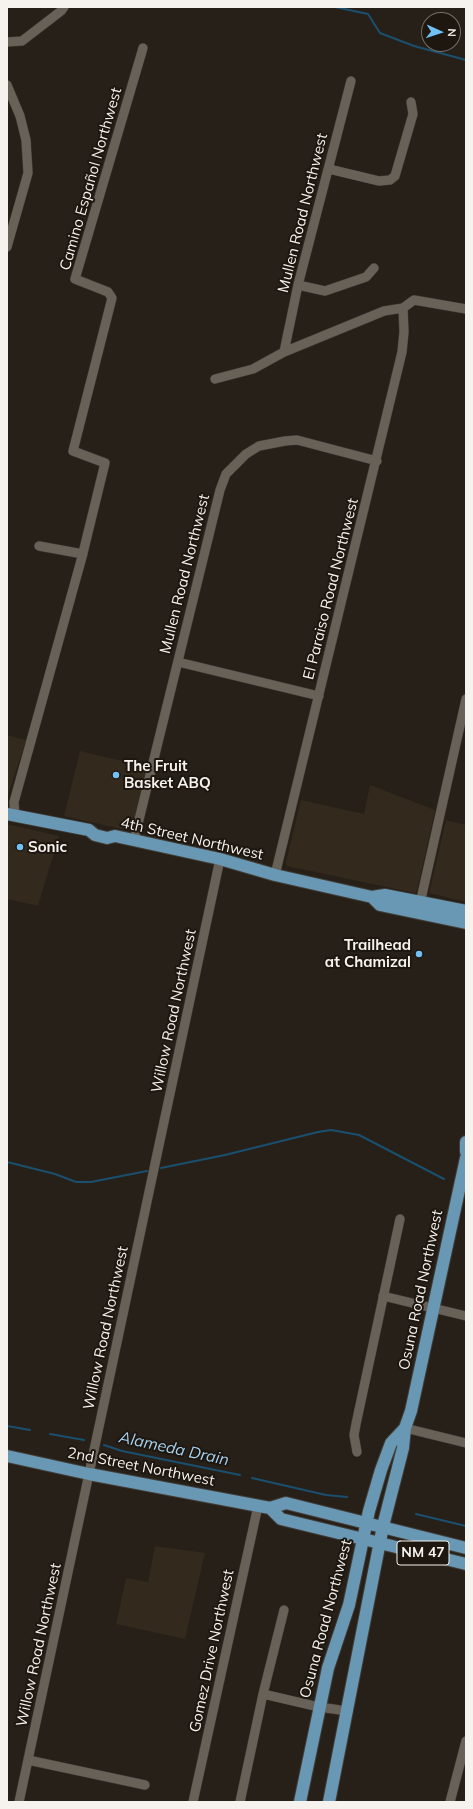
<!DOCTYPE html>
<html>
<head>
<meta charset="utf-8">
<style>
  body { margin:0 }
  #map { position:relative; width:473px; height:1809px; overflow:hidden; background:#262019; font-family:Mulish,sans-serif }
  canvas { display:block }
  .frame { position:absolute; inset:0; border:8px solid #f6f2ed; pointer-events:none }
  .north { position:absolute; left:421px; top:12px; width:40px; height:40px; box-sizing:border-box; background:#1d1710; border:1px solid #746f68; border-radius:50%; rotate:93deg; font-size:11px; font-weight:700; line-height:16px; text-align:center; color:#f6f2ed }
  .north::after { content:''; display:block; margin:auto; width:14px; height:18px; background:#71c1f5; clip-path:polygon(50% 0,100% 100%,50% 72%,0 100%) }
</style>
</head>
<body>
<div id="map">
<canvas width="473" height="1809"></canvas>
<div class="frame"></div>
<div class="north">N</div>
</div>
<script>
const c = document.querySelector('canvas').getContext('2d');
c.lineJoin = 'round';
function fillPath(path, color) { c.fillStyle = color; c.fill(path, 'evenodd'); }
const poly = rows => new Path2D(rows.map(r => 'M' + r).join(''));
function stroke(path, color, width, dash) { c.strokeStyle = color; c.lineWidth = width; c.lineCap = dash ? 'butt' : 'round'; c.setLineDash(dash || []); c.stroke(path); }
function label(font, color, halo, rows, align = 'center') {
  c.font = font + ' Mulish,sans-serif'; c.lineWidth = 4; c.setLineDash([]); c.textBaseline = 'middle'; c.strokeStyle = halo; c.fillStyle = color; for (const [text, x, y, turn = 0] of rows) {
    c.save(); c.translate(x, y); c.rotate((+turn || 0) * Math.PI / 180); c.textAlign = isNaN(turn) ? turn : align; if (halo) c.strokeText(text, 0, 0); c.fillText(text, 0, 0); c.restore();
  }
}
fillPath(poly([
  [7,735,26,740,7,799],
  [80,751,148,767,134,825,130,829,126,830,64,816],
  [370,785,435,810,417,891,415,893,287,866,286,862,301,800,364,814],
  [446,820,466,825,466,902,429,893],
  [7,824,59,836,38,906,7,899],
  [155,1546,205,1553,185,1639,116,1624,126,1578,148,1582]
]), '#33291d');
stroke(poly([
  [335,7,368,14,380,33,414,46,466,60],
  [7,1162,55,1174,76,1182,91,1182,147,1171],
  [161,1168,225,1155,318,1132,331,1130,359,1135,444,1179],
  [7,1426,30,1430],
  [50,1434,84,1440],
  [104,1445,122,1451,240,1475],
  [252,1478,326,1495,347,1497],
  [416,1514,466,1526]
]), '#1b4f6e', 2);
const minor = poly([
  [7,42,22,41,61,11,64,7],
  [7,85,20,116,26,140,28,173,7,247],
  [329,169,379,181,390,180,395,176,413,114,411,102],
  [298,285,325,291,366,277,374,268],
  [284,352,298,285,351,81],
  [215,379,253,369,284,352,384,311,403,308,414,300,466,309],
  [39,546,83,554],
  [178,662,319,696],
  [15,816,14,802,82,557,105,463,73,451,112,298,108,292,75,279,143,48],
  [134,840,220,490,226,474,246,454,259,446,285,441,297,440,377,461],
  [275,875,402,352,404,332,403,308],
  [419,908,466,699],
  [383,1296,466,1316],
  [405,1428,466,1443],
  [357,1452,354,1435,356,1424,400,1219],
  [263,1694,319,1707,347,1711],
  [28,1760,145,1785],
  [19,1802,220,859],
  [193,1802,258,1506],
  [240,1802,263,1694,284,1610],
  [450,1802,466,1741]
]);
const major = poly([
  [7,814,89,830,95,835,107,838,115,836,220,859,275,875,372,897,385,895,466,911],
  [372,897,380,905,466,923],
  [466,1142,466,1152],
  [7,1456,89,1474,270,1508,286,1503,466,1548],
  [270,1508,281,1519,466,1564],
  [300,1802,328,1668,349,1605,369,1511,381,1470,391,1443,405,1428],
  [329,1802,383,1526,403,1448,405,1428,411,1411,466,1158]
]);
stroke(minor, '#423d37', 10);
stroke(major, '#423d37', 14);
stroke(minor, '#686158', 9);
stroke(major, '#6898b4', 12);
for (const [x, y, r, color] of [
  [116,775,4,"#71c1f5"],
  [20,847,4,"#71c1f5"],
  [419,954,4,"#71c1f5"]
]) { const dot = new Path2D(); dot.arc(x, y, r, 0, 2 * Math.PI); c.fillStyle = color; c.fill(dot); stroke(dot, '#1d1710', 1.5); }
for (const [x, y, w] of [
  [423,1553,52]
]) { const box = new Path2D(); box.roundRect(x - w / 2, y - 12, w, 24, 3); c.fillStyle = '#1d1710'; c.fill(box); stroke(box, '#f6f2ed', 1); }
label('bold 14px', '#f6f2ed', null, [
  ["NM 47",423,1553]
]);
label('15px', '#f6f2ed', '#1d1710', [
  ["Camino Español Northwest",91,179,-74],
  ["Mullen Road Northwest",303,213,-76],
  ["Mullen Road Northwest",185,574,-76],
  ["El Paraiso Road Northwest",331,589,-76],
  ["4th Street Northwest",192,839,13],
  ["Willow Road Northwest",174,1011,-78],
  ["Osuna Road Northwest",421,1290,-78],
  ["Willow Road Northwest",106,1328,-78],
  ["2nd Street Northwest",141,1467,11],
  ["Osuna Road Northwest",326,1619,-75],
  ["Willow Road Northwest",39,1645,-78],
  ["Gomez Drive Northwest",212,1651,-78]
]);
label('bold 15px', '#f6f2ed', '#1d1710', [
  ["The Fruit",124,766],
  ["Basket ABQ",124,783],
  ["Sonic",28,847],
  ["Trailhead",411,945,"right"],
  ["at Chamizal",411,962,"right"]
], 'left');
label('italic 16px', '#a6d1ef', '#1d1710', [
  ["Alameda Drain",174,1449,12]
]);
</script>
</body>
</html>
